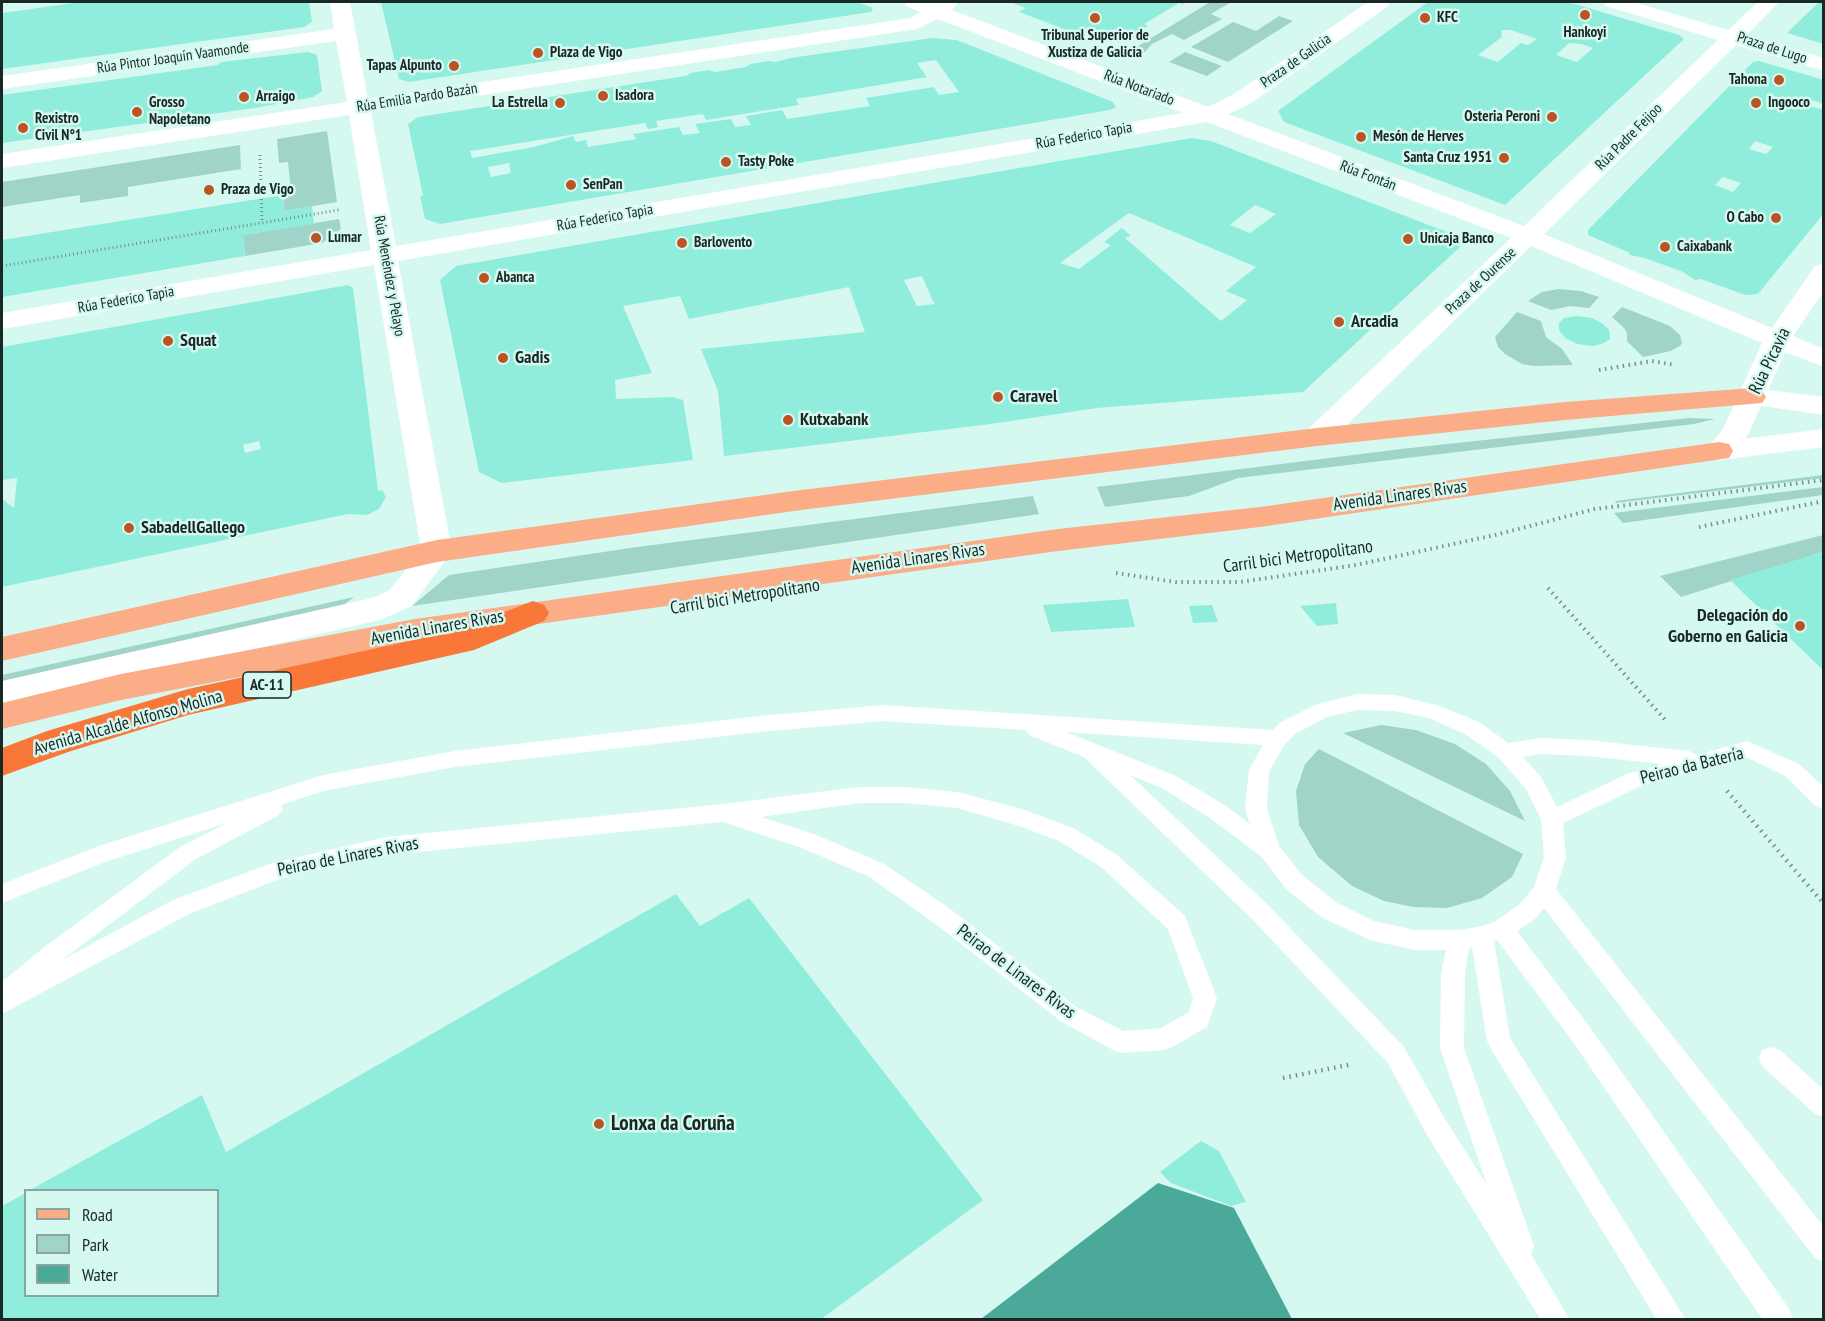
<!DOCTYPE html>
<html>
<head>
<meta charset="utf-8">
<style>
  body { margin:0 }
  #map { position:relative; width:1825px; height:1321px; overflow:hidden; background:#d5f9f1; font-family:"PT Sans Narrow",sans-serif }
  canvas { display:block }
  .frame { position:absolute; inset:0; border:3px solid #1a2825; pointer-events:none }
  .legend { position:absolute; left:24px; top:1189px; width:195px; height:108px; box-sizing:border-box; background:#d5f9f1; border:2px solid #8aa59f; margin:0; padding:8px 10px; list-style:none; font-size:18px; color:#1a2825 }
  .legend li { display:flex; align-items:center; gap:12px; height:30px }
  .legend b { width:30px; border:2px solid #8aa59f }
</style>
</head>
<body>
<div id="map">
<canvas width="1825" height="1321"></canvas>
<div class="frame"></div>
<ul class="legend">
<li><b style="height:8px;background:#fbad88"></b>Road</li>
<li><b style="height:16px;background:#a1d4c9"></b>Park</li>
<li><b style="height:16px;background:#4ba999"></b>Water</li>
</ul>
</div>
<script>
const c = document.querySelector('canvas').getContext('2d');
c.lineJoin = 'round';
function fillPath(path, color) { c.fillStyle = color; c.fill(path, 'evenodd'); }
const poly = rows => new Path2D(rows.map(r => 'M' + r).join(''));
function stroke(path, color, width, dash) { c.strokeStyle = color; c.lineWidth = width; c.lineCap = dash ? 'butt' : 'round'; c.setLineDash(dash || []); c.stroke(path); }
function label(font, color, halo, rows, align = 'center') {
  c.font = font + ' "PT Sans Narrow",sans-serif'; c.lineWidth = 5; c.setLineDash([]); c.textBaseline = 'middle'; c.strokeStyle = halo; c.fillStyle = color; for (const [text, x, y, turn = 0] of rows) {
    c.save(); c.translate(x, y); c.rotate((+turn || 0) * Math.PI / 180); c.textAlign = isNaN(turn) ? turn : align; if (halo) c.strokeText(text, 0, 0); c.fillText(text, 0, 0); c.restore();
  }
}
fillPath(poly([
  [1210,2,1231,2,1211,14,1222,19,1184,40,1172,34,1152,44,1145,52,1135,48],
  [1279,16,1293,21,1228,62,1191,47,1233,22,1256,31],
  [1185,52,1222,66,1207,76,1169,62],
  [327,131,337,202,284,211,283,195,291,193,288,162,279,163,277,139],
  [240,145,241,169,128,187,128,196,80,203,80,195,2,207,2,182],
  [339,219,341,229,322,243,245,256,243,235],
  [1558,289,1581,291,1599,297,1589,308,1570,306,1551,310,1528,301,1542,292],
  [1622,307,1670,326,1680,335,1682,343,1680,346,1671,351,1643,357,1627,341,1627,333,1624,328,1612,317],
  [1517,312,1541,321,1546,337,1562,349,1573,365,1533,366,1522,364,1505,354,1498,347,1495,337],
  [1689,418,1715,419,1694,424,1238,478,1189,496,1105,507,1097,487,1401,449],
  [1823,475,1823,478,1616,503,1615,501],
  [1823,487,1823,495,1623,523,1614,513],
  [1033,496,1039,514,412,606,449,575,637,547],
  [1823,535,1823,552,1681,597,1660,576],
  [354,597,340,608,2,685,2,675],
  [1381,725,1416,730,1455,744,1486,764,1510,791,1525,821,1343,733],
  [1319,749,1523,854,1512,877,1482,898,1447,908,1413,907,1384,901,1352,886,1318,857,1299,825,1296,791,1305,764]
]), '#a1d4c9');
fillPath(poly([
  [1158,1183,1234,1208,1292,1319,981,1319]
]), '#4ba999');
fillPath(poly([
  [81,2,309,2,312,22,304,27,2,69,2,13],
  [381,2,857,2,873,8,871,12,409,82,399,79],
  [1010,2,1187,2,1182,4,1179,3,1144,24,1148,26,1120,43,1087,31,1080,35,1019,12,1026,8],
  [1428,2,1568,2,1679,35,1684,39,1505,205,1284,122,1278,111],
  [1501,30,1511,30,1537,39,1528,45,1521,43,1498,62,1478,55,1502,37],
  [1569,43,1581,44,1593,48,1577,62,1556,55],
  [1819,2,1824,2,1824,44,1787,33],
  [932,38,956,40,967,44,1113,102,1116,107,1110,110,440,224,425,219,420,196,423,196,408,124,418,117,686,76,690,73,709,70,715,72,746,67,750,64,769,61,775,62,790,58],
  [936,60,959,92,939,95,934,87,866,98,870,106,787,119,782,110,746,116,751,125,735,127,731,119,695,124,700,133,683,135,679,127,633,134,636,139,588,147,586,140,576,142,573,136,534,147,472,158,470,151,645,123,648,129,658,127,656,121,703,114,706,120,799,105,796,99,927,77,917,63],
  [509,163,511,173,491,177,488,167],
  [308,52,317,55,322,91,313,97,255,108,2,143,2,95,218,65,221,62],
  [1759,61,1824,80,1824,104,1805,98,1800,103,1820,109,1824,106,1824,213,1758,294,1745,295,1701,279,1695,280,1683,272,1645,258,1630,255,1628,252,1588,235,1588,230,1753,62],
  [1755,141,1773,147,1766,154,1749,149],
  [1723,177,1741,183,1733,192,1715,185],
  [1192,138,1211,141,1452,234,1460,247,1303,392,1097,408,991,424,724,456,718,391,701,349,865,332,849,287,689,319,680,296,623,306,652,373,615,380,616,399,673,397,683,400,693,460,502,483,479,472,440,280,456,266],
  [1255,205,1276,214,1250,233,1230,225],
  [1129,213,1256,267,1226,291,1247,300,1221,321,1125,238,1131,236,1122,228,1104,242,1111,245,1079,269,1060,263],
  [922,276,932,299,935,304,917,306,904,280],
  [283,195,284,211,312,206,314,224,243,235,245,256,2,297,2,240],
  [348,285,353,288,378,491,382,490,386,497,379,509,367,515,348,514,2,587,2,499,14,508,17,478,2,480,2,347],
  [259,441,261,449,245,453,243,445],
  [1576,316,1592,318,1603,324,1609,330,1610,339,1604,343,1593,346,1577,344,1565,338,1559,330,1559,323,1564,318],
  [1824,552,1824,671,1730,580],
  [1128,599,1135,627,1051,632,1043,605],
  [1336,603,1338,624,1317,626,1300,606],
  [1212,605,1218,622,1193,623,1189,606],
  [676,894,700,926,749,898,983,1200,820,1320,2,1320,2,1206,26,1193,26,1296,218,1296,218,1190,30,1190,202,1095,226,1152],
  [1201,1141,1219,1151,1246,1202,1231,1206,1171,1183,1160,1172]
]), '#90eddb');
stroke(poly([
  [260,155,262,223],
  [2,266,339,210]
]), '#77908a', 3, [1, 3]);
stroke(poly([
  [1599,370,1652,361,1675,365],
  [1699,527,1824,501],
  [1116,573,1176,582,1240,582,1356,565,1495,535,1595,509,1824,480],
  [1548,588,1667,722]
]), '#77908a', 4, [1.5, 4.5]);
stroke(poly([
  [1727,791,1824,904],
  [1283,1078,1353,1064]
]), '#77908a', 4.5, [1.5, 5]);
fillPath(poly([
  [1357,694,1395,695,1440,706,1479,722,1508,743,1541,738,1587,740,1689,751,1697,755,1747,741,1799,764,1824,787,1824,809,1817,807,1785,776,1746,757,1639,787,1563,823,1566,857,1556,889,1824,1227,1824,1262,1815,1258,1544,908,1535,919,1517,931,1589,1026,1790,1310,1793,1320,1763,1320,1573,1042,1497,940,1494,941,1510,1038,1686,1320,1657,1320,1491,1049,1487,1041,1472,947,1469,948,1465,973,1464,1048,1534,1246,1531,1254,1570,1320,1541,1320,1427,1135,1388,1063,1252,919,1084,757,1029,735,1026,730,883,721,760,732,455,767,323,791,281,805,283,809,279,815,196,859,62,960,173,900,272,863,387,837,723,804,859,787,905,787,957,792,1022,809,1075,829,1117,855,1185,916,1217,998,1207,1027,1172,1047,1164,1050,1121,1053,1113,1050,1062,1022,933,922,868,876,799,847,723,822,387,855,282,878,189,914,2,1014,2,982,43,948,180,847,227,823,105,862,2,903,2,884,99,846,323,775,455,751,760,716,883,705,1273,730,1281,722,1315,705,1357,694],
  [1357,710,1395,711,1429,718,1465,734,1498,757,1526,789,1541,819,1544,857,1534,887,1519,905,1494,922,1482,926,1459,930,1415,930,1374,921,1337,903,1302,875,1279,846,1267,809,1269,771,1285,744,1295,734,1327,717,1357,710],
  [1066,732,1263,745,1249,770,1245,809,1250,824,1226,806,1176,776,1066,732],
  [1541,754,1587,756,1662,764,1627,774,1557,807,1541,777,1523,757,1541,754],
  [1130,775,1162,788,1210,818,1261,856,1286,889,1321,917,1370,940,1415,950,1446,950,1441,973,1440,1048,1487,1185,1445,1119,1404,1047,1268,905,1130,775],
  [859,803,905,803,957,808,1019,826,1059,841,1101,867,1168,929,1193,998,1189,1012,1161,1028,1123,1031,1078,1008,949,908,884,864,814,834,761,817,859,803],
  [1771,1047,1780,1050,1824,1090,1824,1117,1815,1114,1762,1066,1759,1058,1762,1050,1771,1047]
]), '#fff');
fillPath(poly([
  [330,2,350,2,368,99,911,18,920,12,906,6,903,2,955,2,957,4,952,10,1208,107,1234,94,1368,2,1391,2,1388,6,1250,104,1228,114,1524,226,1718,40,1606,6,1603,2,1633,2,1728,30,1758,2,1779,2,1747,35,1824,58,1824,71,1736,45,1544,234,1772,328,1815,266,1824,263,1824,291,1793,336,1824,349,1824,367,1785,352,1746,439,1729,458,1719,460,1709,458,1705,451,1723,429,1762,343,1531,246,1327,444,1317,446,1307,444,1303,437,1307,430,1511,238,1207,122,398,261,452,551,412,606,380,620,2,707,2,681,372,598,390,590,421,550,374,265,2,329,2,313,371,250,349,115,2,168,2,154,347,102,336,41,2,89,2,76,334,29,330,2],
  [938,19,1183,113,396,246,371,112,917,29,938,19]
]), '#fff');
fillPath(poly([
  [1752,388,1824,397,1824,415,1742,403,1738,397,1742,391,1752,388],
  [1824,429,1824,447,1719,460,1709,458,1705,451,1709,444,1719,442,1824,429]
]), '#fff');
fillPath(poly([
  [1752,388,1762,391,1766,397,1762,403,1565,420,1317,446,801,510,437,562,2,661,2,637,437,540,801,490,1317,428,1565,402,1752,388],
  [1719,442,1729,444,1733,451,1729,458,1260,527,1058,551,510,628,415,643,121,700,2,729,2,703,121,674,415,619,1058,529,1260,507,1719,442]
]), '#fbad88');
fillPath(poly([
  [533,601,544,605,549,613,544,621,474,650,188,715,68,752,2,776,2,748,47,731,188,689,456,631,533,601]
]), '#f97738');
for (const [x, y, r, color] of [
  [1585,15,6,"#ba5523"],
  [1095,18,6,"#ba5523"],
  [1425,18,6,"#ba5523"],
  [538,53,6,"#ba5523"],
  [454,66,6,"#ba5523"],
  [1779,80,6,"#ba5523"],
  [603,96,6,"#ba5523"],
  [244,97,6,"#ba5523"],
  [560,103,6,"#ba5523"],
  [1756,103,6,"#ba5523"],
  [137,112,6,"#ba5523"],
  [1552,117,6,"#ba5523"],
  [23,128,6,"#ba5523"],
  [1361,137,6,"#ba5523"],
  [1504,158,6,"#ba5523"],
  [726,162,6,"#ba5523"],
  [571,185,6,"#ba5523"],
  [209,190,6,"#ba5523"],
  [1776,218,6,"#ba5523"],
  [316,238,6,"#ba5523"],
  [1408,239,6,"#ba5523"],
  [682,243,6,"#ba5523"],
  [1665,247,6,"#ba5523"],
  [484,278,6,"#ba5523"],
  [1339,322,6,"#ba5523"],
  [168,341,6,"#ba5523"],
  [503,358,6,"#ba5523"],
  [998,397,6,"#ba5523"],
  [788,420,6,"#ba5523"],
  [129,528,6,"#ba5523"],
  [1800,626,6,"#ba5523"],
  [599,1124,6,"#ba5523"]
]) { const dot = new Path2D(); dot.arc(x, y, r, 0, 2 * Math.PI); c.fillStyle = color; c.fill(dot); stroke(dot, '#d5f9f1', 2); }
label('bold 15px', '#1a2825', '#d5f9f1', [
  ["KFC",1437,18],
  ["Hankoyi",1585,33,"center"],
  ["Tribunal Superior de",1095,36,"center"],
  ["Xustiza de Galicia",1095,53,"center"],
  ["Plaza de Vigo",550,53],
  ["Tapas Alpunto",442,66,"right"],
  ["Tahona",1767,80,"right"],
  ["Isadora",615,96],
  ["Arraigo",256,97],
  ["Grosso",149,103],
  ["Napoletano",149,120],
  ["La Estrella",548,103,"right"],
  ["Ingooco",1768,103],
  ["Osteria Peroni",1540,117,"right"],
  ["Rexistro",35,119],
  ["Civil N°1",35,136],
  ["Mesón de Herves",1373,137],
  ["Santa Cruz 1951",1492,158,"right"],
  ["Tasty Poke",738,162],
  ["SenPan",583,185],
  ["Praza de Vigo",221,190],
  ["O Cabo",1764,218,"right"],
  ["Lumar",328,238],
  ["Unicaja Banco",1420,239],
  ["Barlovento",694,243],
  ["Caixabank",1677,247],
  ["Abanca",496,278]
], 'left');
label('15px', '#1a2825', '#d5f9f1', [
  ["Praza de Lugo",1772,48,18],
  ["Rúa Pintor Joaquín Vaamonde",173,58,-8],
  ["Praza de Galicia",1296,61,-35],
  ["Rúa Notariado",1139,88,21],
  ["Rúa Emilia Pardo Bazán",417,98,-9],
  ["Rúa Federico Tapia",1084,136,-10],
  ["Rúa Padre Feijoo",1629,137,-45],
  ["Rúa Fontán",1368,176,21],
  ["Rúa Federico Tapia",605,218,-10],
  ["Rúa Menéndez y Pelayo",389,276,80],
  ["Praza de Ourense",1481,281,-43],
  ["Rúa Federico Tapia",126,300,-10]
]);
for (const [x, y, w] of [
  [267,685,48]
]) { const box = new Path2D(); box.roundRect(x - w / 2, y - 13, w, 26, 4.5); c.fillStyle = '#d5f9f1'; c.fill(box); stroke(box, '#1a2825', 1.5); }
label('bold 16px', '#1a2825', null, [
  ["AC-11",267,685]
]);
label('bold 18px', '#1a2825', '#d5f9f1', [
  ["Arcadia",1351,322],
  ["Squat",180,341],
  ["Gadis",515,358],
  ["Caravel",1010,397],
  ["Kutxabank",800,420],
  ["SabadellGallego",141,528],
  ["Delegación do",1788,616,"right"],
  ["Goberno en Galicia",1788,637,"right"]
], 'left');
label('18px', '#1a2825', '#d5f9f1', [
  ["Rúa Picavia",1770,361,-64],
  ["Avenida Linares Rivas",1400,496,-8],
  ["Carril bici Metropolitano",1298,557,-8],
  ["Avenida Linares Rivas",918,559,-8],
  ["Carril bici Metropolitano",745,597,-9],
  ["Avenida Linares Rivas",437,628,-10],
  ["Avenida Alcalde Alfonso Molina",128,723,-16],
  ["Peirao da Batería",1692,766,-14],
  ["Peirao de Linares Rivas",348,857,-11],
  ["Peirao de Linares Rivas",1016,972,37]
]);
label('bold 21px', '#1a2825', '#d5f9f1', [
  ["Lonxa da Coruña",611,1124]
], 'left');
</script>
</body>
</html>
